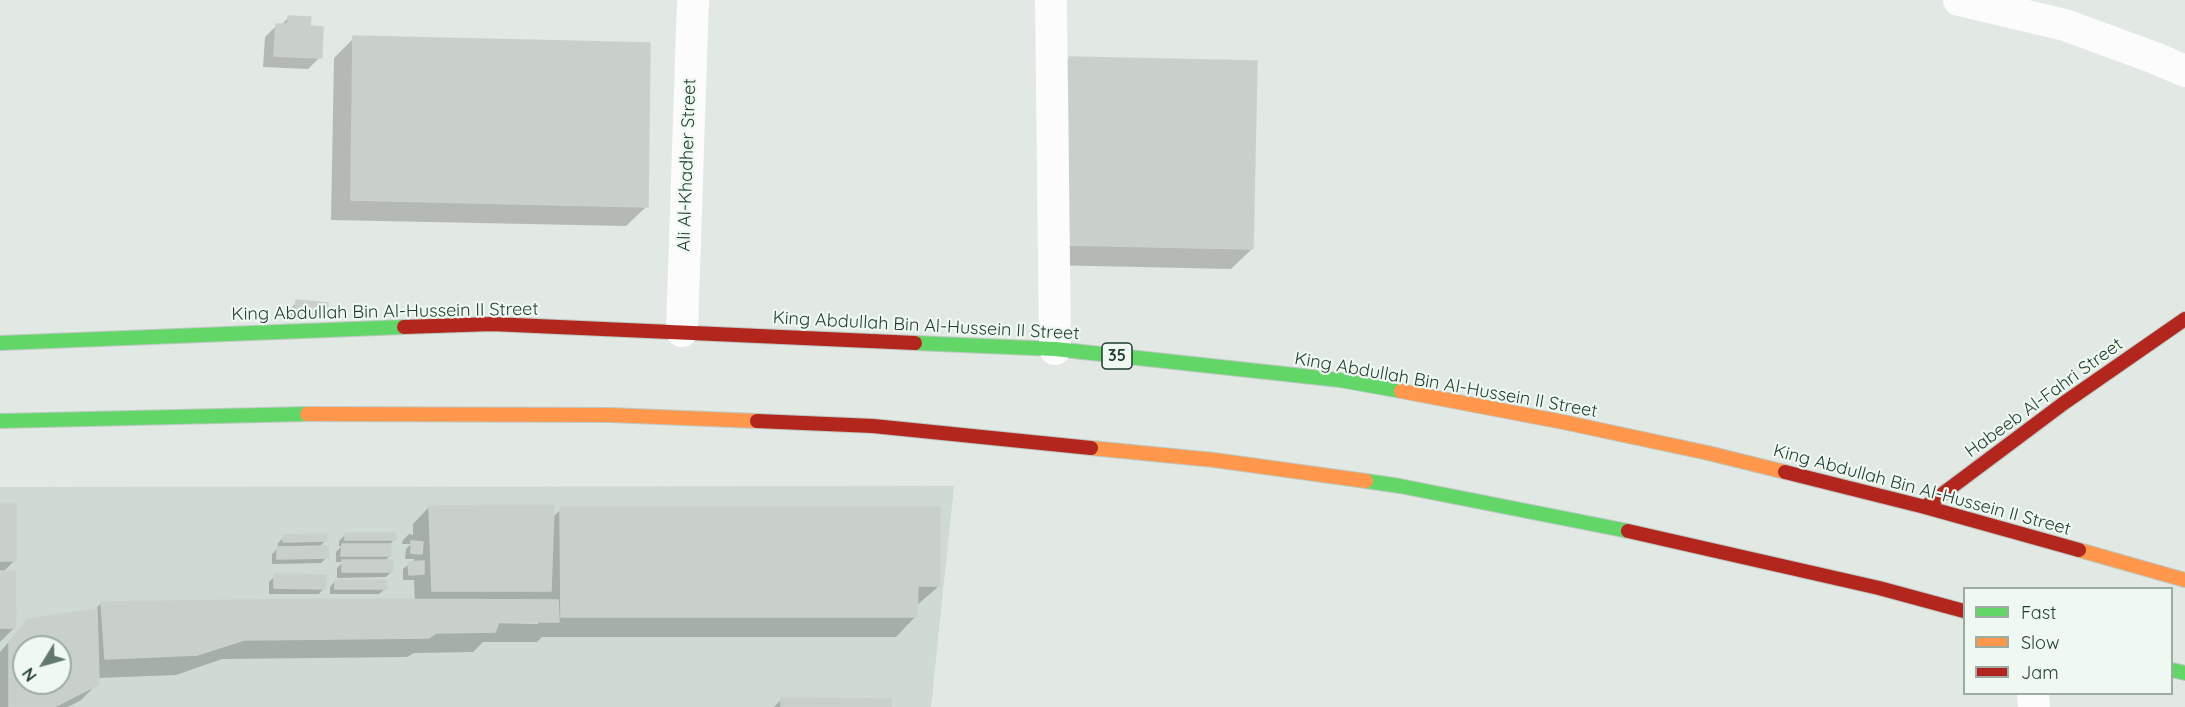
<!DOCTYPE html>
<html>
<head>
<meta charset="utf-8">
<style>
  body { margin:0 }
  #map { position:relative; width:2185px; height:707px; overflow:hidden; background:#e2e8e4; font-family:Quicksand,sans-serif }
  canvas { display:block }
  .legend { position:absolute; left:1963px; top:587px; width:210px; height:108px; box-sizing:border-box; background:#eff8f1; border:2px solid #9bada3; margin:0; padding:8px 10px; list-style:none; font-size:18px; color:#1e3d2e }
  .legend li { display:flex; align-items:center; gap:12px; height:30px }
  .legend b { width:30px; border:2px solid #9bada3 }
  .north { position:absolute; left:12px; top:635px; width:60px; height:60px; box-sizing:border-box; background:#eff8f1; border:2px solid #9bada3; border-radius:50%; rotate:233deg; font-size:16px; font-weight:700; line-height:24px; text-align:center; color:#1e3d2e }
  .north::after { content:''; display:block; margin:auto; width:21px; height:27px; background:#63796e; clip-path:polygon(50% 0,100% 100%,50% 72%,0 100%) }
</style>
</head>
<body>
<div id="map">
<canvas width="2185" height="707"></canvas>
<ul class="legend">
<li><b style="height:8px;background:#63d668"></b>Fast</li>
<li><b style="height:8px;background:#ff974d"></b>Slow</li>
<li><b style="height:8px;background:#b3261e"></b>Jam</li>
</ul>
<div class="north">N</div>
</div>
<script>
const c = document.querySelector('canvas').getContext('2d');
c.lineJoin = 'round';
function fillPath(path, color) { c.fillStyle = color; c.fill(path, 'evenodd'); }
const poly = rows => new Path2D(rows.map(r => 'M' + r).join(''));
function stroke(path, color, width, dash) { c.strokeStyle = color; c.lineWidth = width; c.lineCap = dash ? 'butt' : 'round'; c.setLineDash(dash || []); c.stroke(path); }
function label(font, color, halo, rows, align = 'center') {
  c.font = font + ' Quicksand,sans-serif'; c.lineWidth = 4.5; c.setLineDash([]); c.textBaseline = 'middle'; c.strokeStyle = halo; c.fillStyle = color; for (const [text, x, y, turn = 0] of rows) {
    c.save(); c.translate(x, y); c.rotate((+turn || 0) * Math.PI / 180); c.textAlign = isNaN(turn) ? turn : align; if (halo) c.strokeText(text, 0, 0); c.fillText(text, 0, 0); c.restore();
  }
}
fillPath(poly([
  [954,486,931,707,0,707,0,487],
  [24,647,60,647,60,683,24,683]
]), '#cfdad3');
fillPath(poly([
  [289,17,320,57,308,69,263,67,265,37,277,25,281,25],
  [354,38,647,206,626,226,331,220,334,58],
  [1070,58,1252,249,1231,269,1046,265,1049,78],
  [297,302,326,317,290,320,291,308],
  [0,505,15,560,2,573,14,628,0,642],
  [429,507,552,518,561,509,939,586,916,606,916,616,896,637,542,637,537,642,483,642,473,652,414,653,407,657,222,659,176,675,98,678,98,683,81,700,68,707,0,707,0,652,27,621,94,611,101,603,415,602,414,580,403,580,403,569,409,564,414,563,414,559,405,559,406,549,411,544,402,544,403,540,409,534,413,535,413,524],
  [492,620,538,621,538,624,492,623],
  [24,647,60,647,60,683,24,683],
  [345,535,394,540,390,544,390,556,384,561,392,571,386,577,337,578,337,568,343,562,336,562,336,552,342,546,339,546,339,541],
  [284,537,326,540,319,547,327,557,321,563,272,564,272,554,278,548,278,543],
  [275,576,324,588,319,594,269,594,269,582],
  [335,581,385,589,379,594,330,594,330,587],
  [782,699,889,707,774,707]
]), '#0003');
const building = poly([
  [288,16,311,17,310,26,323,27,322,58,274,56,276,24,288,24,288,16],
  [353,36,650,43,648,207,351,200,353,36],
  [1069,57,1257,61,1253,249,1066,245,1069,57],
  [296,300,328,303,327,317,295,314,296,300],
  [0,504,16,504,16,561,0,561,0,504],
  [554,505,551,591,432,591,429,506,554,505],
  [560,507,940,507,940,586,918,586,917,617,561,617,560,507],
  [345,533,396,533,396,540,345,540,345,533],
  [327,534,327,541,283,542,283,535,327,534],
  [411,541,423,542,422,554,411,553,411,541],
  [342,544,391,544,391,556,341,556,342,544],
  [328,546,329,558,277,559,277,547,328,546],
  [342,560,393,560,393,572,342,572,342,560],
  [424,561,424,574,409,575,408,562,424,561],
  [0,571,15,571,16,628,0,628,0,571],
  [274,574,326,575,326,589,274,588,274,574],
  [335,580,387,580,387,589,335,589,335,580],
  [322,599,558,600,559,622,499,622,495,632,436,633,429,638,244,640,197,655,105,659,101,602,322,599],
  [97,609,99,684,54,707,9,707,9,643,27,619,97,609],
  [24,647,60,647,60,683,24,683,24,647],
  [781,698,891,699,891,707,781,707,781,698]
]);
fillPath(building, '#c9d0cb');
stroke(building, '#cad1cd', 1.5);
const fast = poly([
  [0,343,404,327],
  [915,343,1055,349,1340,380,1401,391],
  [0,421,307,414],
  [1366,481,1400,486,1628,531],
  [2172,670,2185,673]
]);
const slow = poly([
  [1401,391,1563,422,1708,453,1785,472],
  [307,414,610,415,757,421],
  [1091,448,1214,460,1366,481],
  [2079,550,2185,580]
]);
const jam = poly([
  [404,327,492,324,915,343],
  [757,421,873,426,1091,448],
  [1785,472,1925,507,2079,550],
  [1925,507,2064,403,2185,319],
  [1628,531,1879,588,1964,611]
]);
stroke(fast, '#bdc8c2', 16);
stroke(slow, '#bdc8c2', 16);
stroke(jam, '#bdc8c2', 16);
stroke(poly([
  [1051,0,1055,349],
  [1959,0,2065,25,2155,58,2185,71],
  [682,331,693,0],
  [2033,694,2034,707]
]), '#fbfcfb', 32);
stroke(fast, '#63d668', 14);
stroke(slow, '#ff974d', 14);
stroke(jam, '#b3261e', 14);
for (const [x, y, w] of [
  [1117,356,30]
]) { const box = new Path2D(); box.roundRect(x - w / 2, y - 13, w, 26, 4.5); c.fillStyle = '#eff8f1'; c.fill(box); stroke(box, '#1e3d2e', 1.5); }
label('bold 16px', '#1e3d2e', null, [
  ["35",1117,356]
]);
label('18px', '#1e3d2e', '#eff8f1', [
  ["Ali Al-Khadher Street",687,165,-88],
  ["King Abdullah Bin Al-Hussein II Street",385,312,-1],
  ["King Abdullah Bin Al-Hussein II Street",926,326,3],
  ["King Abdullah Bin Al-Hussein II Street",1446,385,10],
  ["Habeeb Al-Fahri Street",2044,398,-36],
  ["King Abdullah Bin Al-Hussein II Street",1922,490,15]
]);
</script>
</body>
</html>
